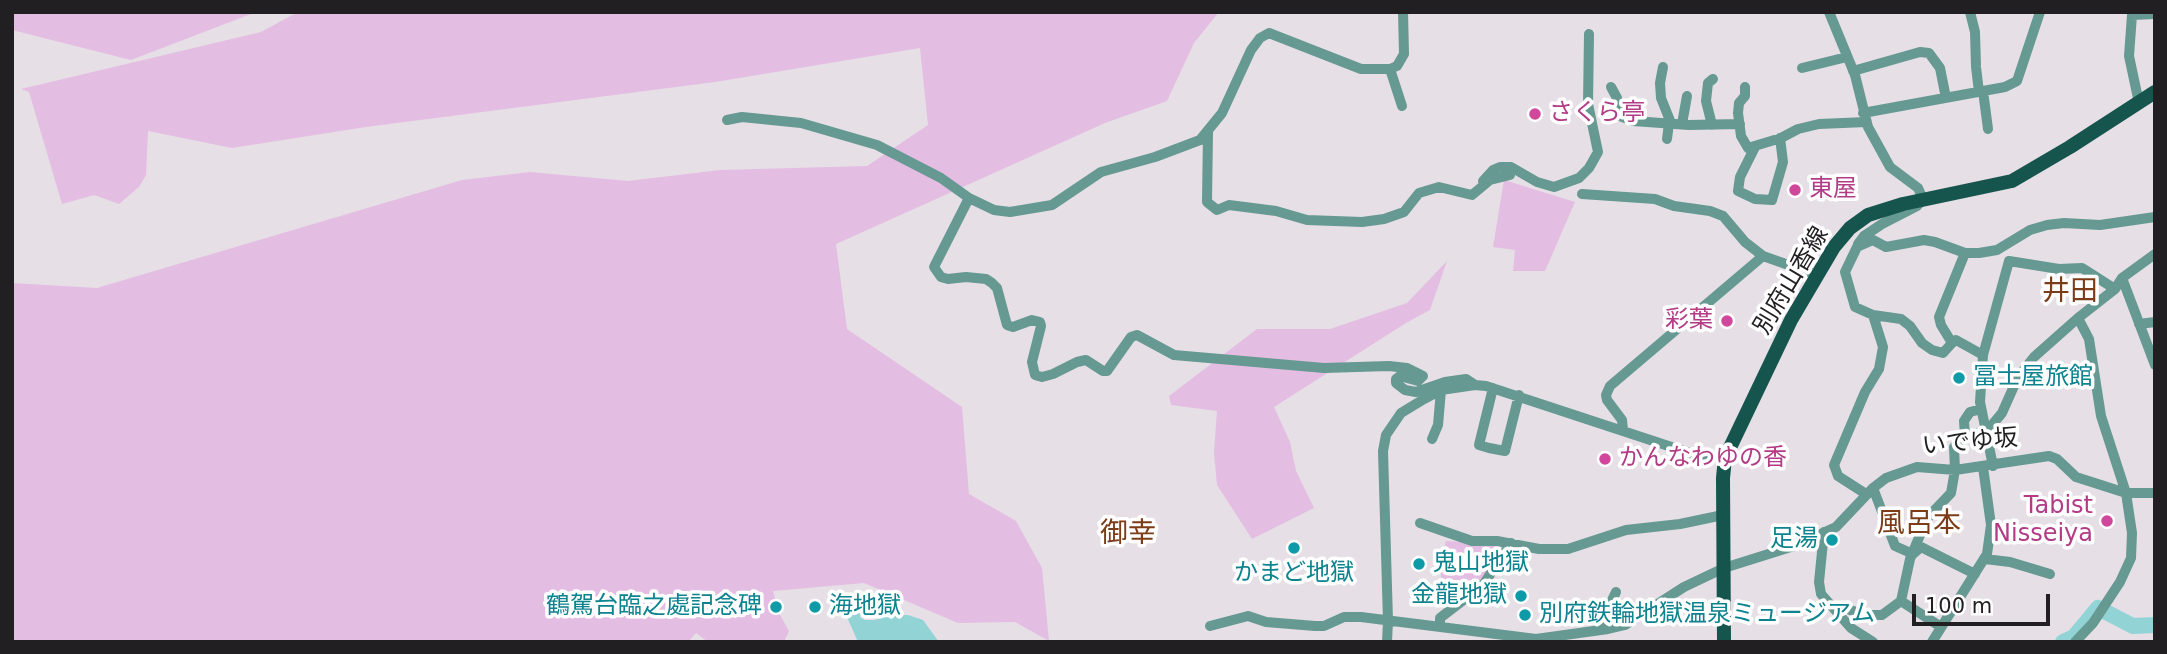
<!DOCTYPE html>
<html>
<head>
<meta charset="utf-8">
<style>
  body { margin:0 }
  #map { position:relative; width:2167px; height:654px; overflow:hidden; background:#e6dfe6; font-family:"DejaVu Sans",sans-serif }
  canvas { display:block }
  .frame { position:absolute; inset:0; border:14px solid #211f21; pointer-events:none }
  .scale { position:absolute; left:1912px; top:594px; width:138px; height:32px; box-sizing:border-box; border:4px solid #211f21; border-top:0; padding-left:9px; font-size:21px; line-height:24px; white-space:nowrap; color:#211f21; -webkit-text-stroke:5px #fff; paint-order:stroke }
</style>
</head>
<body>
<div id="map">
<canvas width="2167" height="654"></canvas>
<div class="frame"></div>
<div class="scale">100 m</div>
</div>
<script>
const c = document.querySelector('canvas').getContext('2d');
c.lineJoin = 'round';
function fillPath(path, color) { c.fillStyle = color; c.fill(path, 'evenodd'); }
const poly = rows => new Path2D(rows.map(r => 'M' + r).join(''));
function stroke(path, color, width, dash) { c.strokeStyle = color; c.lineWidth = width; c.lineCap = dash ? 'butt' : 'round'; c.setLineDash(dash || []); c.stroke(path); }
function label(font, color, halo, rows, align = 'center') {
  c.font = font + ' "DejaVu Sans","Noto Sans JP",sans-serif'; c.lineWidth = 7; c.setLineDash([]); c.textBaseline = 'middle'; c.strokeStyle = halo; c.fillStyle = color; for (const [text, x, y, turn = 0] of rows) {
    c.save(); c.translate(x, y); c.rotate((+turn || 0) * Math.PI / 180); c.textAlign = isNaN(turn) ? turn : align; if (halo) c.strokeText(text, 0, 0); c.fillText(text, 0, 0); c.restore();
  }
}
fillPath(poly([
  [12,12,256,12,131,60,12,30],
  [298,12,1219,12,1194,43,1167,101,1105,123,836,244,847,329,962,407,969,494,1016,521,1042,568,1049,641,1015,622,958,623,864,583,773,591,779,613,789,631,784,642,708,642,696,633,688,642,12,642,12,283,97,288,462,180,530,172,628,181,720,170,867,166,928,125,920,48,715,82,366,127,232,148,148,131,146,175,139,187,119,204,94,195,62,204,29,92,21,89,261,32],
  [1504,180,1575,202,1545,271,1513,271,1515,250,1493,247],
  [1447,261,1430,310,1406,323,1274,407,1290,442,1296,471,1314,508,1252,539,1217,485,1214,453,1217,411,1171,405,1169,396,1257,329,1330,329,1407,303],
  [1446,541,1501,544,1490,567,1476,586,1464,593,1454,586,1446,587,1445,583,1442,583,1439,563]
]), '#e4bde2');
fillPath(poly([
  [860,605,863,612,860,617,865,620,875,620,887,615,908,615,923,620,939,642,858,642,847,617,849,612]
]), '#92d4d6');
stroke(poly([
  [2063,642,2074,637,2098,608,2133,626,2155,625]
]), '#92d4d6', 16);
stroke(poly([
  [1829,12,1855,75,1868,127,1890,167,1918,188,1923,199,1917,206,1882,224,1864,236,1858,244],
  [1970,12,1975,32,1976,67,1979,92],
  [1663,67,1660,83,1661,98,1671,123],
  [1802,68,1847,57],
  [1390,69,1402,106],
  [1853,71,1920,52,1929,53,1940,68,1946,98],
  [1611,87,1617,98,1620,116,1633,121,1689,125,1740,124],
  [1745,87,1745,96,1739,103,1738,113,1741,136,1748,148,1781,138,1798,129,1819,124,1866,122],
  [1983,91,1988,129],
  [2139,103,2129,56,2132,15,2155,14],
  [1863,113,2005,87,2017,81,2040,12],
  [727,120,742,117,801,123,877,145,941,178,969,198,994,210,1010,212,1052,205,1101,172,1155,157,1200,140,1222,113,1251,50,1260,38,1269,33,1361,69,1390,69,1397,66,1404,54,1403,12],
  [1682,124,1687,96],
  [1712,125,1706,101,1708,83,1713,79],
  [1208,132,1207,202,1217,210,1229,205,1276,211,1307,220,1362,222,1384,219,1404,212,1419,193,1439,187,1472,195,1490,180,1510,175],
  [1667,139,1669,123],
  [1755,147,1740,177,1738,191,1755,199,1772,200,1783,162,1780,138],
  [1483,181,1493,170,1500,167,1511,167,1537,182,1554,187,1579,178,1589,168,1598,152,1588,104,1589,34],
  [1582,194,1655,199,1674,206,1710,211,1723,216,1745,242,1763,256,1817,275],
  [969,198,934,267,941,277,948,279,966,277,986,279,992,283,997,288,1007,325,1013,327,1032,320,1040,322,1041,326,1032,362,1035,375,1042,377,1053,374,1077,362,1086,360,1103,371,1107,371,1131,337,1137,335,1174,355,1324,368,1389,366,1407,368,1423,376,1418,381,1400,376,1396,379,1396,383,1405,390,1416,392,1445,382,1466,379,1475,385],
  [1965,253,1939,317,1941,325,1952,343,1956,340,1983,355],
  [2122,278,2155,365],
  [2139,324,2155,322],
  [1952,343,1943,353,1932,350,1922,343,1910,326,1901,319,1873,315,1855,307,1845,272,1857,247,1873,240,1886,247,1924,240,1935,242,1965,253,1979,253,1997,250,2030,230,2047,225,2064,223,2100,225,2155,217],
  [1493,388,1479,445,1489,448,1505,451,1519,395],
  [1623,430,1622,420,1607,400,1606,395,1610,386,1763,256],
  [1965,436,1964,421,1970,412,1981,409],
  [1432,439,1438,425,1441,390],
  [1993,466,1980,402,1983,355,2009,261,2059,269,2082,268,2115,289],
  [1873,488,1895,546,1913,554,1921,547,1975,574],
  [1866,494,1838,476,1834,465,1865,392,1879,369,1883,347,1873,315],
  [1420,523,1472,541,1497,541,1539,549,1568,549,1626,530,1680,524,1723,515],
  [1824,532,1819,582,1821,594,1851,628,1873,642],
  [1985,559,2010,562,2050,574],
  [1901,601,1941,627],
  [1832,606,1845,608,1864,615,1882,615,1901,601,1910,559,1925,523,1930,515,1951,493,1955,470,1954,447,1965,436,1987,431,2002,413,2018,377,2034,357,2078,318,2115,289,2122,278,2155,254],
  [1210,626,1248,616,1266,622,1315,626,1324,626,1344,617,1361,617,1536,639,1608,629,1625,625,1684,587,1724,568,1794,546,1836,527,1873,488,1886,478,1917,467,1955,470,2049,456,2057,459,2076,477,2126,493,2155,493],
  [1440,627,1440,618,1483,585,1511,543],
  [1598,630,1616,592],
  [1387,642,1388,621,1383,451,1386,435,1401,413,1424,399,1441,390,1475,385,1486,386,1702,457,1725,458],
  [1932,642,1987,554,1991,525,1983,467],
  [2075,642,2093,623,2120,582,2131,558,2132,533,2126,493,2101,416,2089,339,2078,318]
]), '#659991', 10);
stroke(poly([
  [1724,642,1723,478,1725,458,1791,320,1834,247,1850,228,1868,215,1903,204,2012,181,2070,147,2155,92]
]), '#15554d', 14);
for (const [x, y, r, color] of [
  [1535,114,7,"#d1479c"],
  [1795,190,7,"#d1479c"],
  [1727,321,7,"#d1479c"],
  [1959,378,7,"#0f9aa8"],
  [1605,459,7,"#d1479c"],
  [2107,521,7,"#d1479c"],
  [1832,540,7,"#0f9aa8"],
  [1294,548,7,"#0f9aa8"],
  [1419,564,7,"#0f9aa8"],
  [1521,596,7,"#0f9aa8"],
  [776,607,7,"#0f9aa8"],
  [815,607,7,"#0f9aa8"],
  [1525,615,7,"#0f9aa8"]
]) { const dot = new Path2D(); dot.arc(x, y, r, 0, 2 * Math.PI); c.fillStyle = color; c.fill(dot); stroke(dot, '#fff', 2.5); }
label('24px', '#b23c85', '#fff', [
  ["さくら亭",1549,114],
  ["東屋",1809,190],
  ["彩葉",1713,321,"right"],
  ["かんなわゆの香",1619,459],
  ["Tabist",2093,507,"right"],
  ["Nisseiya",2093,535,"right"]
], 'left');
label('24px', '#211f21', '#fff', [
  ["別府山香線",1792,281,-59],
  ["いでゆ坂",1970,443,-5]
]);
label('24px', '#0d838f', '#fff', [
  ["冨士屋旅館",1973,378],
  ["足湯",1818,540,"right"],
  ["鬼山地獄",1433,564],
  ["かまど地獄",1294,574,"center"],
  ["金龍地獄",1507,596,"right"],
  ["鶴駕台臨之處記念碑",762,607,"right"],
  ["海地獄",829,607],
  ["別府鉄輪地獄温泉ミュージアム",1539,615]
], 'left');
label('28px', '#7b3c17', '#fff', [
  ["井田",2070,293],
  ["風呂本",1919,525],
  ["御幸",1128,535]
]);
</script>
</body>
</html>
